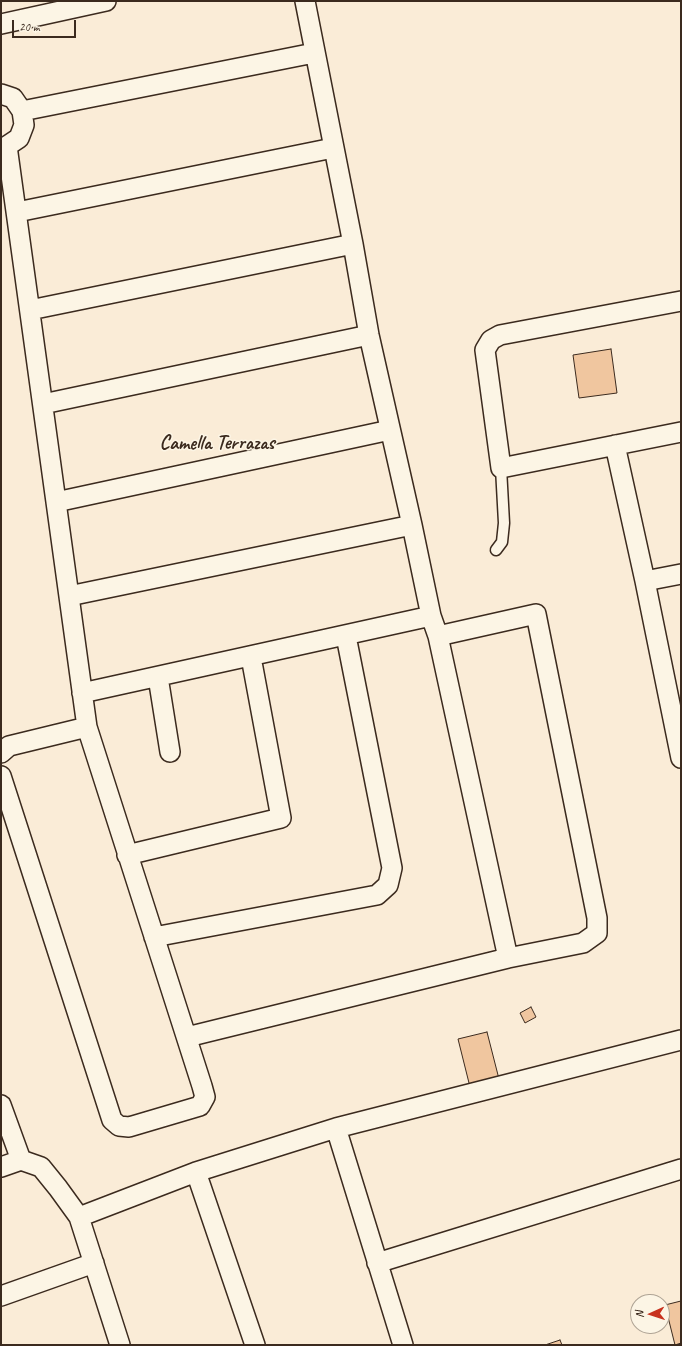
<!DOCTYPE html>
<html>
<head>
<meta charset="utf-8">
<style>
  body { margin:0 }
  #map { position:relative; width:682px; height:1346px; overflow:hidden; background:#faecd7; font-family:Caveat,sans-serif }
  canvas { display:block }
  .frame { position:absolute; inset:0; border:2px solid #3b2a1e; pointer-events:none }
  .north { position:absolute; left:630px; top:1294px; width:40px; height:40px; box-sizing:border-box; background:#fcf5e5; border:1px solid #afa495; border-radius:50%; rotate:267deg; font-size:11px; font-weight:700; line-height:16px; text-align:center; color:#3b2a1e }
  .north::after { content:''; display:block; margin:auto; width:14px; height:18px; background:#c8321e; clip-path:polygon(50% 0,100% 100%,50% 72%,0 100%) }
  .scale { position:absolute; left:12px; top:20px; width:64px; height:18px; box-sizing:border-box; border:2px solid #3b2a1e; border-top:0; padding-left:5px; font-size:12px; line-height:14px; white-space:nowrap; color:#3b2a1e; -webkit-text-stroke:3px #fcf5e5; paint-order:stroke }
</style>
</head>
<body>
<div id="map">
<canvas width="682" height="1346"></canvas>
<div class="frame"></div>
<div class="north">N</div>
<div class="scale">20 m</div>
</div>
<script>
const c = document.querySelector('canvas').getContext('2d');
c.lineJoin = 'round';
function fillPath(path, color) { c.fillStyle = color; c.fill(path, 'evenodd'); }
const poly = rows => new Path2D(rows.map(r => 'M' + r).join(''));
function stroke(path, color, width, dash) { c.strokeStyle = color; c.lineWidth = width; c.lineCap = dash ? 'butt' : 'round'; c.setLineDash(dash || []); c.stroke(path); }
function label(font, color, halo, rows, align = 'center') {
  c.font = font + ' Caveat,sans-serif'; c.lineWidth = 3; c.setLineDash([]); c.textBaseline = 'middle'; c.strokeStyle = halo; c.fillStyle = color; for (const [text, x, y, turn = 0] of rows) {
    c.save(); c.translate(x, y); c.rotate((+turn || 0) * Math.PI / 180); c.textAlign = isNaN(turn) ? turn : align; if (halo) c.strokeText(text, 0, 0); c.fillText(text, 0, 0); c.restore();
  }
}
const building = poly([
  [611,349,617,393,579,398,573,355,611,349],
  [531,1007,536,1017,525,1023,520,1013,531,1007],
  [487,1032,499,1079,470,1087,458,1039,487,1032],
  [681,1301,681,1343,675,1345,665,1305,681,1301],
  [560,1340,562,1345,545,1345,560,1340]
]);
fillPath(building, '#f0c69f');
stroke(building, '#3b2a1e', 1);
const service = poly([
  [496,550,502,542,504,523,501,468]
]);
const minor = poly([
  [305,1,353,244,369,335,412,525,431,616,438,636,508,958],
  [1,24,106,1],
  [1,94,13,98,22,111,24,125,19,138,7,146,1,148],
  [22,111,314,53],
  [17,212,333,148],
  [681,301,500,335,491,340,485,350,501,468,681,432],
  [30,310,353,244],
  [43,404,369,335],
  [615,445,645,581,681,758],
  [56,502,390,430],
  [645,581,681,574],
  [69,596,412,525],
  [158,677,170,752],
  [82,693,431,616],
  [1,753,9,746,87,727],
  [1,776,112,1120,119,1126,129,1127,200,1106,205,1097,202,1086,87,727,7,146],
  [127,855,281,818,251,657],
  [154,937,377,895,388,885,392,868,346,636],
  [187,1037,508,958,583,943,597,933,597,918,536,614,438,636],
  [1,1105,21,1160],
  [1,1167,21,1160,41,1167,58,1188,79,1217,196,1172,336,1128],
  [196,1172,255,1345],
  [79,1217,120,1345],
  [377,1263,681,1169],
  [1,1296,94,1263],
  [403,1345,336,1128,681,1040]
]);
stroke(service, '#3b2a1e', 13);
stroke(minor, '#3b2a1e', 22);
stroke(service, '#fcf5e5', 10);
stroke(minor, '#fcf5e5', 19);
label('bold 20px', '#3b2a1e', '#fcf5e5', [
  ["Camella Terrazas",217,444]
]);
</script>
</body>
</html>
